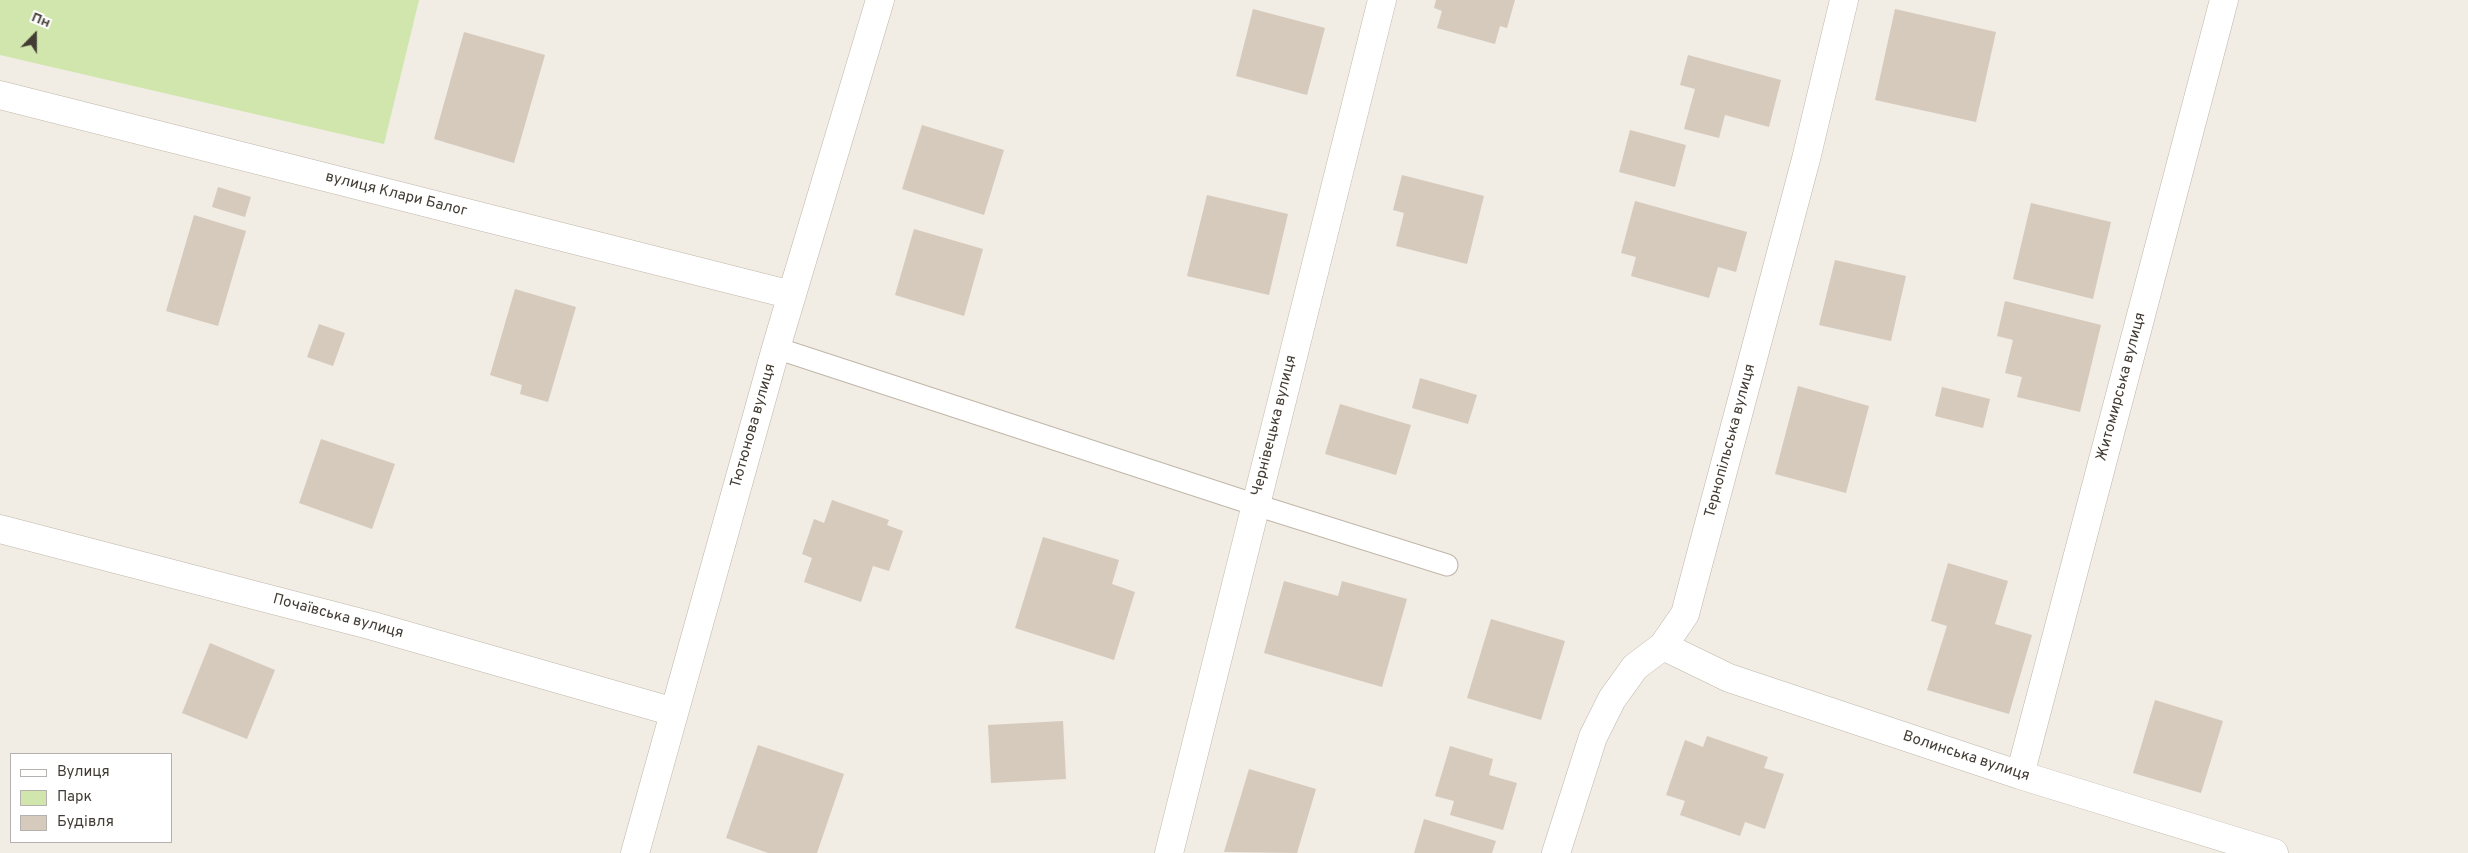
<!DOCTYPE html>
<html>
<head>
<meta charset="utf-8">
<style>
  body { margin:0 }
  #map { position:relative; width:2468px; height:853px; overflow:hidden; background:#f1ece4; font-family:Overpass,sans-serif }
  canvas { display:block }
  .legend { position:absolute; left:10px; top:753px; width:162px; height:90px; box-sizing:border-box; background:#fff; border:1px solid #b4b1ae; margin:0; padding:6px 9px; list-style:none; font-size:15px; color:#433c34 }
  .legend li { display:flex; align-items:center; gap:10px; height:25px }
  .legend b { width:25px; border:1px solid #b4b1ae }
  .north { position:absolute; left:10px; top:10px; width:50px; height:50px; -webkit-text-stroke:4px #fff; paint-order:stroke; rotate:22deg; font-size:14px; font-weight:700; line-height:20px; text-align:center; color:#433c34 }
  .north::after { content:''; display:block; margin:auto; width:18px; height:22px; background:#433c34; clip-path:polygon(50% 0,100% 100%,50% 72%,0 100%) }
</style>
</head>
<body>
<div id="map">
<canvas width="2468" height="853"></canvas>
<ul class="legend">
<li><b style="height:6px;background:#fff"></b>Вулиця</li>
<li><b style="height:14px;background:#d0e6ac"></b>Парк</li>
<li><b style="height:14px;background:#d6cabc"></b>Будівля</li>
</ul>
<div class="north">Пн</div>
</div>
<script>
const c = document.querySelector('canvas').getContext('2d');
c.lineJoin = 'round';
function fillPath(path, color) { c.fillStyle = color; c.fill(path, 'evenodd'); }
const poly = rows => new Path2D(rows.map(r => 'M' + r).join(''));
function stroke(path, color, width, dash) { c.strokeStyle = color; c.lineWidth = width; c.lineCap = dash ? 'butt' : 'round'; c.setLineDash(dash || []); c.stroke(path); }
function label(font, color, halo, rows, align = 'center') {
  c.font = font + ' Overpass,sans-serif'; c.lineWidth = 4; c.setLineDash([]); c.textBaseline = 'middle'; c.strokeStyle = halo; c.fillStyle = color; for (const [text, x, y, turn = 0] of rows) {
    c.save(); c.translate(x, y); c.rotate((+turn || 0) * Math.PI / 180); c.textAlign = isNaN(turn) ? turn : align; if (halo) c.strokeText(text, 0, 0); c.fillText(text, 0, 0); c.restore();
  }
}
fillPath(poly([
  [0,0,419,0,384,144,0,55]
]), '#d0e6ac');
fillPath(poly([
  [1436,0,1515,0,1507,28,1500,26,1495,44,1437,28,1442,11,1434,8],
  [1253,9,1325,28,1307,95,1236,76],
  [1895,9,1996,32,1976,122,1875,100],
  [464,32,545,55,514,163,434,139],
  [1688,55,1781,80,1769,127,1725,115,1719,138,1684,129,1695,89,1680,85],
  [922,125,1004,150,984,215,902,189],
  [1630,130,1686,145,1675,187,1619,172],
  [1402,175,1484,196,1467,264,1396,246,1404,213,1393,210],
  [218,187,251,197,245,217,212,207],
  [1207,195,1288,214,1269,295,1187,276],
  [1635,201,1747,232,1736,272,1718,267,1709,298,1631,276,1636,257,1621,253],
  [2031,203,2111,222,2093,299,2013,279],
  [194,215,246,231,218,326,166,311],
  [914,229,983,249,964,316,895,295],
  [1835,260,1906,276,1891,341,1819,325],
  [515,289,576,307,548,402,520,394,522,385,490,375],
  [2005,301,2101,325,2080,412,2017,397,2022,377,2005,373,2013,340,1997,336],
  [319,324,345,333,333,366,307,357],
  [1420,378,1477,395,1468,424,1412,408],
  [1798,386,1869,406,1846,493,1775,474],
  [1942,387,1990,399,1983,428,1935,416],
  [1340,404,1411,425,1396,475,1325,454],
  [321,439,395,464,372,529,299,503],
  [832,500,889,520,887,525,903,531,889,571,873,566,861,602,804,582,812,558,802,554,814,519,824,523],
  [1043,537,1119,560,1112,584,1135,592,1114,660,1015,628],
  [1948,563,2008,581,1995,624,2032,635,2009,714,1927,690,1947,626,1931,621],
  [1284,581,1338,596,1342,581,1407,599,1382,687,1264,653],
  [1491,619,1565,641,1541,720,1467,698],
  [210,643,275,670,247,739,182,713],
  [2155,700,2223,721,2201,793,2133,773],
  [1063,721,1066,779,991,783,988,725],
  [1707,736,1768,757,1764,768,1784,774,1765,829,1745,822,1740,836,1680,815,1685,801,1666,795,1685,740,1703,747],
  [758,745,844,774,817,853,768,853,726,838],
  [1450,746,1493,759,1489,775,1517,783,1503,830,1450,815,1454,801,1435,796],
  [1249,769,1316,789,1297,853,1224,852],
  [1424,819,1496,841,1492,853,1414,853]
]), '#d6cabc');
const service = poly([
  [776,348,1256,505,1447,565]
]);
const minor = poly([
  [0,95,792,295],
  [0,529,373,626,674,712],
  [1663,646,1729,678,2020,775,2274,853],
  [2020,775,2224,0],
  [635,853,776,348,880,0],
  [1169,853,1382,0],
  [1556,853,1593,737,1612,699,1635,667,1663,646,1685,614,1806,159,1844,0]
]);
stroke(service, '#c0b6a9', 23);
stroke(minor, '#c0b6a9', 29);
stroke(service, '#fff', 21);
stroke(minor, '#fff', 28);
label('15px', '#433c34', '#fff', [
  ["вулиця Клари Балог",396,195,14],
  ["Житомирська вулиця",2122,387,-75],
  ["Тютюнова вулиця",754,426,-74],
  ["Чернівецька вулиця",1275,426,-76],
  ["Тернопільська вулиця",1731,441,-75],
  ["Почаївська вулиця",338,617,15],
  ["Волинська вулиця",1966,757,18]
]);
</script>
</body>
</html>
